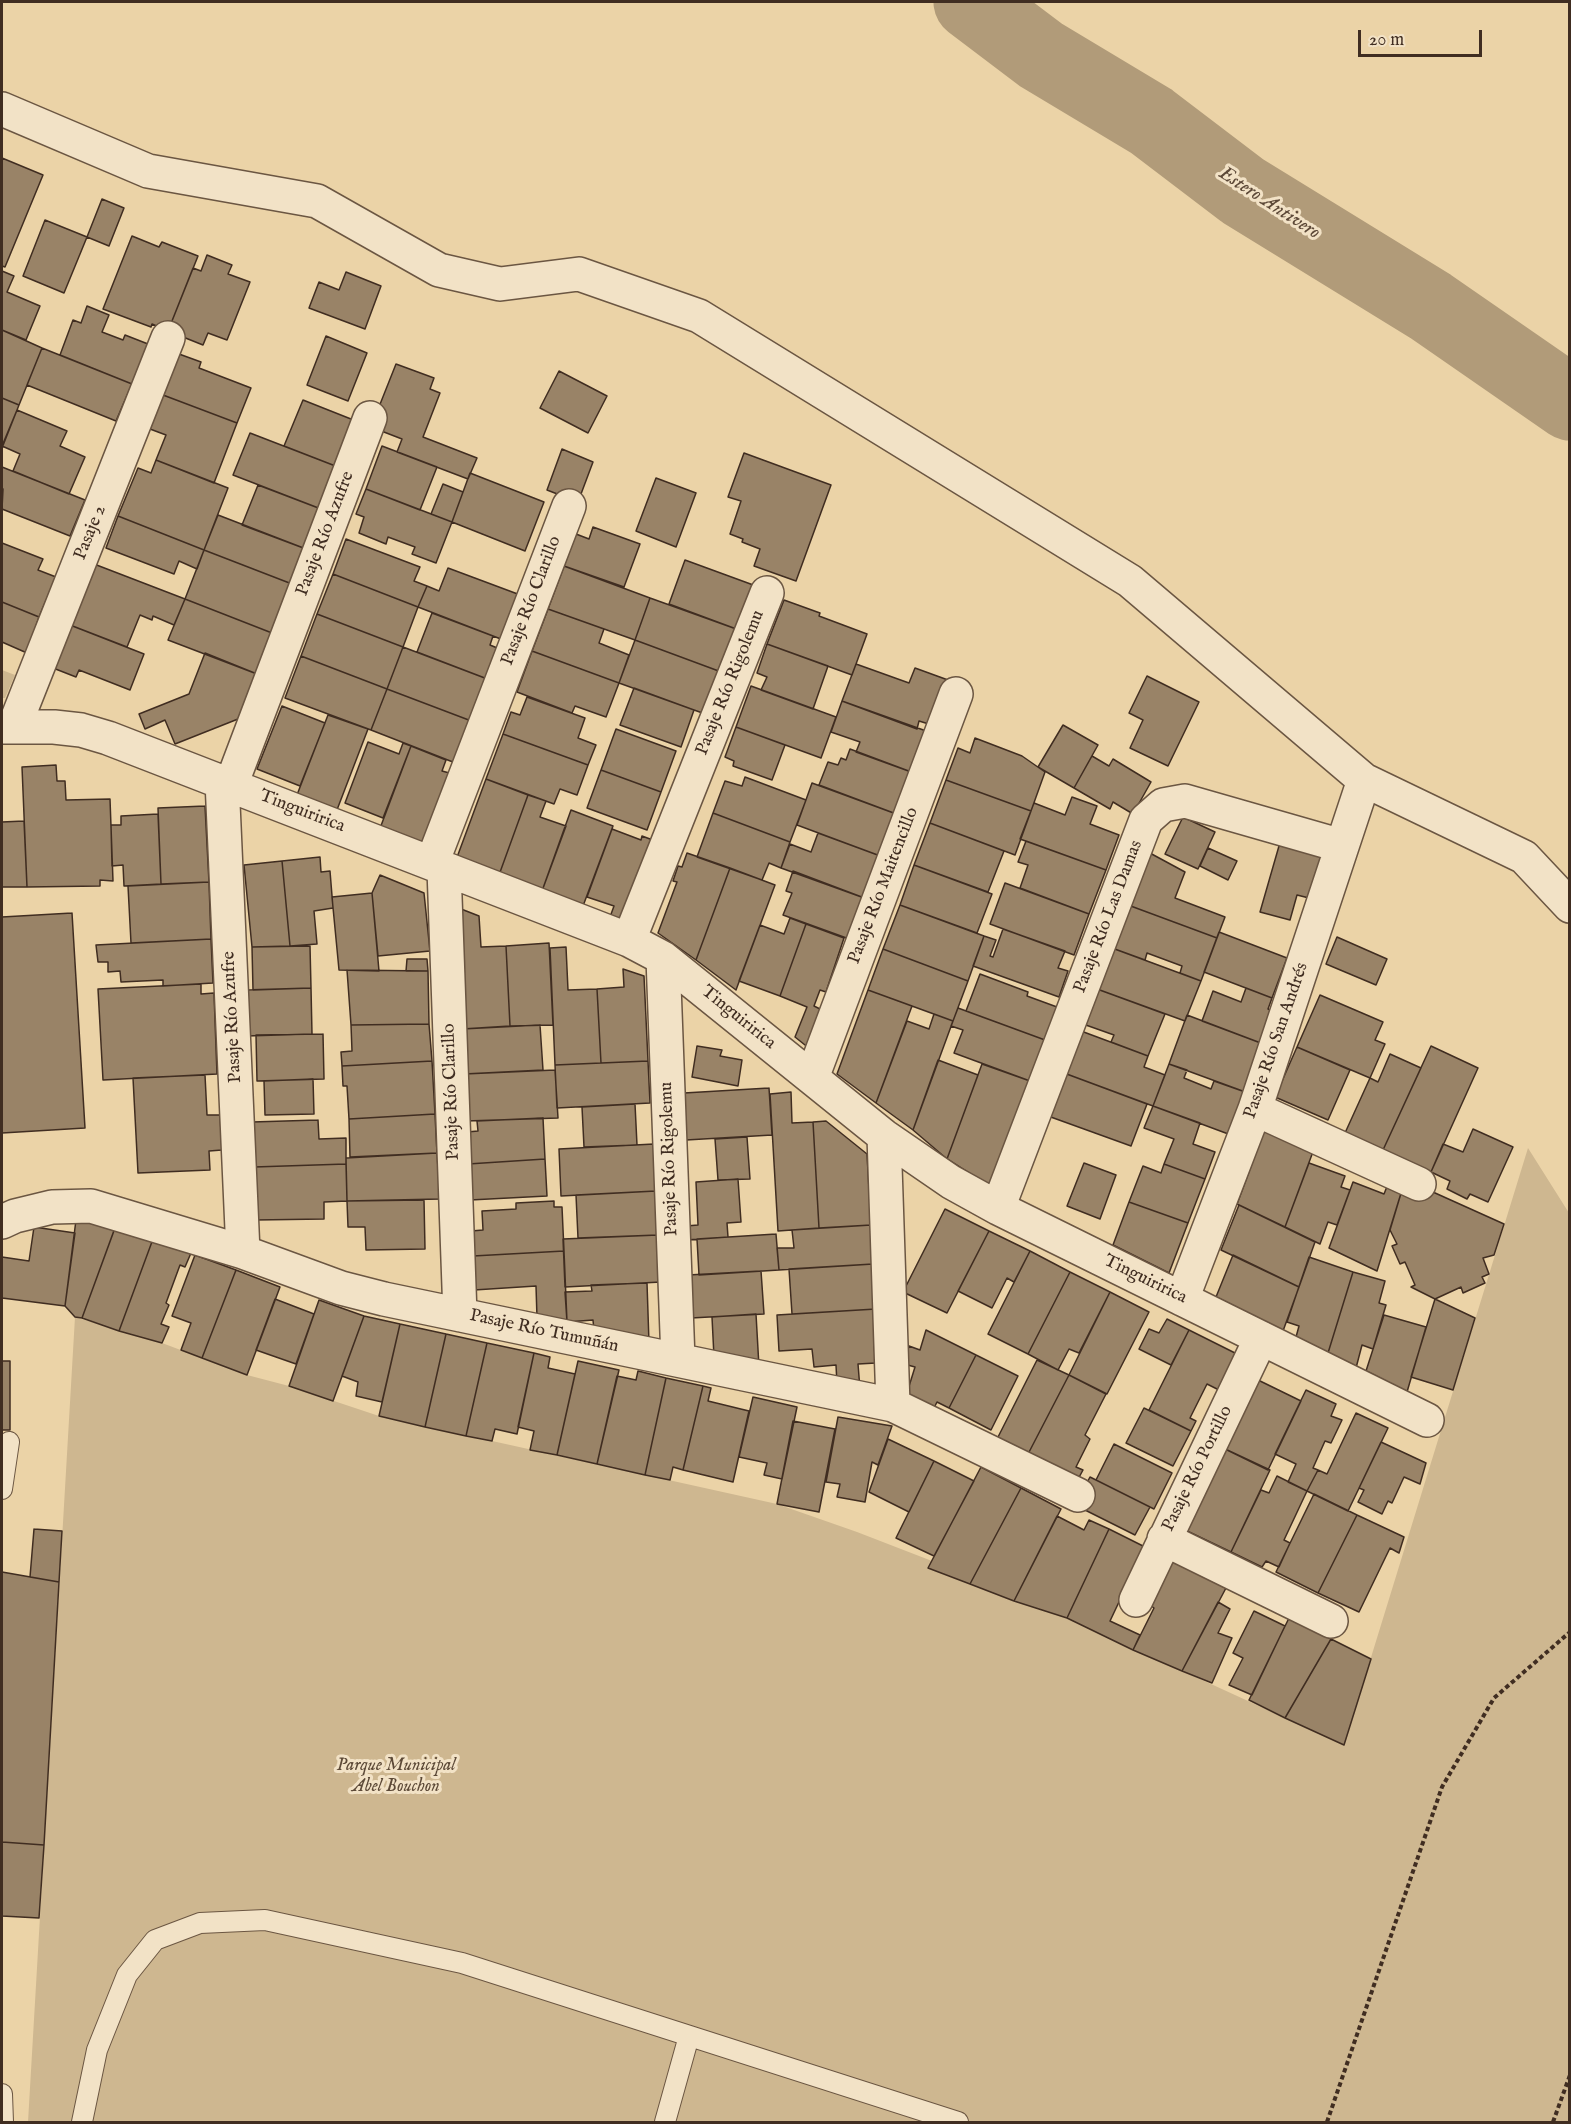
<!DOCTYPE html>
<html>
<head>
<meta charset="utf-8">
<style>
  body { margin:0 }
  #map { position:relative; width:1571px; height:2124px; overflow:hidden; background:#ebd3a7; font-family:"IM FELL English",serif }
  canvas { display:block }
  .frame { position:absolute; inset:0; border:3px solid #402d21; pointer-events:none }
  .scale { position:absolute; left:1358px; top:30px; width:124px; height:27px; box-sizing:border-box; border:3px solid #402d21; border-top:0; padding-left:8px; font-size:18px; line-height:21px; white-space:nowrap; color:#402d21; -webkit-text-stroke:4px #f2e2c6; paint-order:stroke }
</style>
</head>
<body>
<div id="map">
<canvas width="1571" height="2124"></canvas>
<div class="frame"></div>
<div class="scale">20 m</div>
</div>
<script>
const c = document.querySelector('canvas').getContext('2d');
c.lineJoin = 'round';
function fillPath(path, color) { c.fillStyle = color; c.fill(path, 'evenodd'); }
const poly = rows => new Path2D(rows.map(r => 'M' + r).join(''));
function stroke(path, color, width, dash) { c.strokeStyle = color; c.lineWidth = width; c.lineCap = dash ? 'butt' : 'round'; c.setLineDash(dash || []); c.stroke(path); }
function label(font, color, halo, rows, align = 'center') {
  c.font = font + ' "IM FELL English",serif'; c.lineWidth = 6; c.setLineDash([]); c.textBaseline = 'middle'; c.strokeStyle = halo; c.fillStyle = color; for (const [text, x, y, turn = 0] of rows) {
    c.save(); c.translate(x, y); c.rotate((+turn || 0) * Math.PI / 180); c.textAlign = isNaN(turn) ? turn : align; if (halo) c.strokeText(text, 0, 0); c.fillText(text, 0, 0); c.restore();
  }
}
fillPath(poly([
  [2,670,15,675,5,698,2,698],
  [1528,1148,1569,1213,1569,2122,28,2122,75,1317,162,1343,247,1375,289,1386,379,1416,777,1504,857,1532,932,1561,929,1568,1014,1601,1067,1618,1344,1745]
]), '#ceb790');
stroke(poly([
  [971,2,1041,55,1151,121,1243,191,1430,306,1570,403]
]), '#b19b79', 75);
const building = poly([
  [2,158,43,175,5,267,2,266,2,158],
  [102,199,124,208,109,246,87,237,102,199],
  [45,220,87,237,64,293,23,276,45,220],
  [132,236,159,247,162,242,198,256,168,331,152,324,151,327,103,309,132,236],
  [207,255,232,265,228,274,250,282,227,340,208,333,203,345,168,331,193,268,201,271,207,255],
  [2,271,14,276,7,292,40,306,26,340,2,330,2,271],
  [346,272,381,286,365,329,309,308,319,282,339,290,346,272],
  [87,306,109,315,102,332,123,340,125,335,148,344,132,384,60,355,73,320,81,323,87,306],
  [2,330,42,348,19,405,2,398,2,330],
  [326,336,367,353,348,401,307,385,326,336],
  [42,348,132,384,116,421,27,385,42,348],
  [179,354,201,362,199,368,251,388,237,423,163,395,179,354],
  [396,364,434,378,430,389,440,393,423,437,477,458,468,479,397,452,402,439,371,427,396,364],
  [559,371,607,396,588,433,540,408,559,371],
  [163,395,237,423,214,483,156,460,166,435,150,429,163,395],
  [2,398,19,405,2,448,2,398],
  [303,400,356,421,338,467,284,446,303,400],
  [17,410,67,431,60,446,85,457,69,494,13,471,20,454,2,446,17,410],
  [250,433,338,467,321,509,233,475,250,433],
  [382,446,437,467,420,510,366,489,382,446],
  [562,449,593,462,578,502,547,490,562,449],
  [744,453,831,485,796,581,754,566,760,549,742,542,743,539,730,534,741,501,728,497,744,453],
  [156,460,228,488,204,550,118,516,138,468,151,473,156,460],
  [2,467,85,500,70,536,2,509,3,489,2,488,2,467],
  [470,473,544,502,525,551,452,522,470,473],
  [656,478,696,493,676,547,636,531,656,478],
  [443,484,463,492,452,522,431,514,443,484],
  [258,485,321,509,306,549,242,525,258,485],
  [366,489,452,522,436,563,412,554,415,547,388,537,386,544,359,533,364,517,356,514,366,489],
  [218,515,306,549,292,584,204,550,218,515],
  [118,516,204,550,197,569,179,561,174,574,106,548,118,516],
  [593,527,640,544,624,587,564,566,576,534,589,539,593,527],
  [346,539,420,567,414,581,427,586,418,607,333,574,346,539],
  [2,543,43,559,38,570,56,577,39,617,2,602,2,543],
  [204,550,292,584,272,633,185,599,204,550],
  [685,560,756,586,739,630,669,604,685,560],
  [94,564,185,599,174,625,153,616,152,620,140,615,127,647,70,625,94,564],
  [564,566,650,598,635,640,548,609,564,566],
  [448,568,523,596,506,641,418,607,427,586,439,591,448,568],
  [333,574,418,607,403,647,317,614,333,574],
  [650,598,739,630,724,673,635,640,650,598],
  [185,599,272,633,257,674,168,640,185,599],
  [784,600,820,613,819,616,867,634,852,675,767,644,784,600],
  [2,602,39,617,27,653,2,642,2,602],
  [548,609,604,629,599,643,629,655,619,683,532,651,548,609],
  [432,613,493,636,490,645,502,650,490,680,417,652,432,613],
  [317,614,403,647,387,689,301,656,317,614],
  [70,625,144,654,130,690,79,670,76,677,53,668,70,625],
  [635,640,724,673,708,715,619,683,635,640],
  [767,644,828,666,813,709,761,690,767,677,757,673,767,644],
  [403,647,490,680,474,722,387,689,403,647],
  [532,651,619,683,606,717,575,706,572,713,517,692,532,651],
  [205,653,257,674,238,719,175,744,165,720,145,729,139,714,189,694,205,653],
  [301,656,387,689,371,730,285,698,301,656],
  [856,664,909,683,915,668,948,680,932,725,919,721,917,729,842,701,856,664],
  [1147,676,1199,702,1168,766,1130,748,1143,720,1129,713,1147,676],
  [751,686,836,717,821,758,736,727,751,686],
  [634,688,694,710,681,747,620,725,634,688],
  [387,689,474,722,458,764,371,730,387,689],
  [527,697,585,718,578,738,596,745,588,765,503,734,511,712,520,715,527,697],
  [842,701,929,732,914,773,856,752,860,742,831,732,842,701],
  [282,706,325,723,300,786,257,769,282,706],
  [328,715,368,729,335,815,295,800,328,715],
  [1063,725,1098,745,1074,788,1038,767,1063,725],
  [736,727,785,745,772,780,733,766,734,761,725,757,736,727],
  [616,729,676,751,661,792,601,770,616,729],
  [503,734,588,765,577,795,560,789,554,804,486,779,503,734],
  [975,738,1022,756,1045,772,1031,811,946,780,958,748,970,753,975,738],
  [368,742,399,754,403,743,411,746,383,818,345,803,368,742],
  [411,746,446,760,442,771,453,774,425,848,379,831,411,746],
  [850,749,914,773,899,815,819,785,828,762,838,765,841,758,846,760,850,749],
  [1092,756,1109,766,1113,759,1151,782,1133,814,1113,802,1110,809,1074,788,1092,756],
  [56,765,57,781,65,781,66,800,110,799,113,881,100,880,100,886,27,887,22,767,56,765],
  [601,770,661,792,647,830,587,808,601,770],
  [745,777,806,800,790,842,713,813,725,781,742,786,745,777],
  [486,779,528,795,499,875,456,860,486,779],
  [946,780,1031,811,1015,855,930,823,946,780],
  [812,783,899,815,883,857,797,825,812,783],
  [528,795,546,801,540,817,566,826,542,891,499,875,528,795],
  [1072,797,1097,806,1090,824,1119,835,1106,870,1020,839,1034,803,1065,815,1072,797],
  [205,806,209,882,161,884,158,808,205,806],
  [571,810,613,826,583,906,542,891,571,810],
  [713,813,790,842,781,868,769,863,762,880,697,857,713,813],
  [158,814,161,884,124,886,123,865,112,866,111,825,121,825,121,816,158,814],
  [1183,817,1215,832,1198,869,1165,854,1183,817],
  [24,821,27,887,2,887,2,822,24,821],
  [930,823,1004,851,988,892,914,865,930,823],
  [612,829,641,840,642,836,658,842,628,923,610,917,614,906,587,897,612,829],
  [818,833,883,857,867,899,781,868,790,844,811,852,818,833],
  [1281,839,1323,851,1309,898,1297,895,1290,920,1260,912,1281,839],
  [1026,841,1106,870,1089,914,1020,888,1028,865,1018,862,1026,841],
  [1208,848,1237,861,1228,880,1200,866,1208,848],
  [1148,852,1185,872,1175,898,1225,917,1217,938,1128,905,1148,852],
  [687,853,730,868,696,960,658,933,677,882,673,881,678,866,682,867,687,853],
  [320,857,321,872,330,871,333,908,314,911,317,944,290,946,282,861,320,857],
  [282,861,290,946,252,947,244,865,282,861],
  [914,865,992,894,977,933,900,905,914,865],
  [730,868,775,885,736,990,696,960,730,868],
  [793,871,867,899,852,940,783,915,792,893,786,891,793,871],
  [380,875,424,893,430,951,378,956,372,893,380,875],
  [209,882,211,939,131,943,128,886,209,882],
  [1005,883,1089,914,1074,955,990,924,1005,883],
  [372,893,379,971,339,970,332,897,372,893],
  [900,905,984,936,968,981,883,949,900,905],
  [1128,905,1217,938,1201,981,1180,973,1182,966,1147,953,1145,960,1112,948,1128,905],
  [456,907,479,916,481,947,506,946,510,1026,462,1029,456,907],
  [72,913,85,1128,2,1133,2,917,72,913],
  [790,918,806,924,780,996,739,981,760,925,784,934,790,918],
  [806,924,844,938,826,992,820,990,814,1006,824,1011,810,1049,795,1037,807,1007,780,996,806,924],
  [1003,929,1065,951,1058,968,1068,971,1059,997,973,966,984,936,996,940,990,956,993,957,1003,929],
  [1219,932,1287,958,1272,998,1204,972,1219,932],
  [1337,937,1387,959,1376,985,1326,964,1337,937],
  [211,939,213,983,163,986,163,980,121,982,120,971,108,972,108,962,98,962,96,945,211,939],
  [549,943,553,1025,510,1026,506,946,549,943],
  [310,946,311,988,253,990,252,947,310,946],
  [566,947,568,990,597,989,601,1063,555,1065,550,948,566,947],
  [1112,948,1201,981,1185,1021,1097,989,1112,948],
  [883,949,968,981,953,1021,868,990,883,949],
  [407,959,427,959,428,971,406,971,407,959],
  [623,969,644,976,648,1061,601,1063,597,989,624,987,623,969],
  [347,970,428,971,429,1024,351,1025,347,970],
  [980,974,1028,992,1027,996,1057,1007,1045,1040,966,1011,980,974],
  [201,984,201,994,214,993,217,1074,103,1080,98,989,201,984],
  [311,988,312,1034,246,1036,244,990,311,988],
  [1246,988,1272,998,1268,1009,1278,1013,1266,1045,1202,1021,1213,991,1241,1002,1246,988],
  [1097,989,1165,1014,1148,1056,1111,1042,1114,1035,1083,1024,1097,989],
  [868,990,912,1006,876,1103,837,1074,868,990],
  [1320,995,1383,1022,1375,1040,1385,1044,1370,1078,1297,1047,1320,995],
  [958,1008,1045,1040,1030,1081,954,1053,963,1030,951,1026,958,1008],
  [934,1014,953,1021,913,1130,876,1103,907,1021,929,1029,934,1014],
  [1187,1015,1266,1045,1248,1093,1169,1064,1187,1015],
  [429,1024,432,1061,342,1066,341,1052,352,1051,351,1025,429,1024],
  [540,1025,543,1070,464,1074,462,1029,540,1025],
  [1081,1031,1148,1056,1144,1067,1165,1075,1153,1106,1064,1073,1081,1031],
  [323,1034,324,1079,257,1081,256,1035,323,1034],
  [697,1046,722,1050,720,1056,742,1060,738,1086,692,1077,697,1046],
  [1431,1046,1478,1068,1431,1172,1383,1150,1431,1046],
  [1297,1047,1350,1070,1328,1120,1275,1097,1297,1047],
  [1390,1054,1421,1068,1383,1150,1345,1133,1370,1078,1378,1082,1390,1054],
  [938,1060,978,1075,947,1159,913,1130,938,1060],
  [432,1061,435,1114,349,1119,347,1086,343,1086,342,1066,432,1061],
  [648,1061,650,1103,557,1108,555,1065,648,1061],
  [982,1064,1030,1081,991,1187,947,1159,982,1064],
  [1169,1064,1187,1070,1184,1078,1211,1089,1214,1081,1248,1093,1231,1135,1153,1106,1169,1064],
  [555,1070,558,1118,466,1121,464,1074,555,1070],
  [1064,1073,1147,1104,1131,1146,1048,1116,1064,1073],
  [205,1075,207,1115,220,1115,222,1150,209,1151,210,1170,138,1173,133,1078,205,1075],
  [313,1079,314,1114,265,1115,264,1081,313,1079],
  [769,1088,772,1135,686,1140,684,1093,769,1088],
  [791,1092,792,1123,813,1122,819,1228,778,1231,770,1094,791,1092],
  [635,1104,637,1145,584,1147,582,1107,635,1104],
  [1153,1106,1200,1123,1193,1144,1215,1152,1205,1179,1164,1164,1174,1139,1144,1128,1153,1106],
  [435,1114,437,1153,350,1157,349,1119,435,1114],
  [543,1118,545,1159,468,1164,467,1132,478,1131,477,1121,543,1118],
  [318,1120,319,1139,346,1138,346,1164,254,1167,252,1122,318,1120],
  [826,1121,867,1154,871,1225,819,1228,813,1122,826,1121],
  [1473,1129,1513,1147,1488,1202,1470,1194,1467,1199,1447,1189,1450,1181,1431,1172,1443,1144,1463,1152,1473,1129],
  [1264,1131,1314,1149,1285,1227,1237,1204,1264,1131],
  [747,1137,750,1179,718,1180,715,1139,747,1137],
  [654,1144,656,1191,561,1196,559,1149,654,1144],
  [437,1153,440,1199,347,1201,346,1158,437,1153],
  [545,1159,547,1196,470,1200,468,1164,545,1159],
  [1084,1163,1116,1175,1100,1219,1067,1206,1084,1163],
  [1309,1163,1345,1176,1341,1187,1350,1190,1337,1225,1328,1222,1320,1244,1285,1227,1309,1163],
  [346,1164,347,1201,324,1202,324,1219,255,1220,254,1167,346,1164],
  [1164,1164,1205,1179,1188,1223,1129,1202,1143,1166,1161,1173,1164,1164],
  [738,1179,741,1222,727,1223,728,1237,686,1240,686,1226,698,1225,696,1182,738,1179],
  [1353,1182,1384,1194,1388,1184,1402,1190,1377,1271,1329,1248,1353,1182],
  [1424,1188,1504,1224,1494,1255,1483,1258,1489,1274,1482,1277,1485,1283,1463,1293,1461,1287,1435,1299,1411,1287,1415,1285,1405,1262,1400,1264,1392,1246,1397,1244,1390,1230,1402,1190,1424,1188],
  [656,1191,658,1235,578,1238,576,1195,656,1191],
  [424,1200,425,1249,366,1250,365,1227,348,1227,347,1201,424,1200],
  [554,1201,554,1207,562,1207,564,1251,473,1256,471,1231,483,1230,482,1211,516,1209,516,1203,554,1201],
  [1129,1202,1188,1223,1169,1273,1113,1245,1129,1202],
  [1239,1205,1315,1242,1299,1287,1221,1250,1239,1205],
  [945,1209,989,1231,947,1313,903,1292,945,1209],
  [92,1219,115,1228,82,1318,75,1317,65,1306,76,1220,92,1219],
  [116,1225,153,1239,119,1331,82,1318,116,1225],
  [871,1225,873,1264,779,1270,777,1248,794,1248,792,1230,871,1225],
  [34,1227,75,1233,65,1306,2,1298,2,1257,29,1261,34,1227],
  [989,1231,1030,1251,1014,1282,1007,1278,992,1308,958,1291,989,1231],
  [776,1234,779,1270,699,1275,697,1239,776,1234],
  [658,1235,661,1282,565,1287,563,1239,658,1235],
  [153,1239,191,1253,185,1267,180,1265,166,1303,169,1305,161,1324,169,1327,162,1343,119,1331,153,1239],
  [564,1251,567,1322,537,1318,536,1286,474,1290,473,1256,564,1251],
  [1030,1251,1070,1272,1028,1354,988,1334,1030,1251],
  [195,1255,236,1270,202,1358,181,1350,191,1323,172,1316,195,1255],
  [1233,1255,1299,1287,1283,1331,1216,1297,1233,1255],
  [1309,1257,1353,1272,1328,1353,1296,1337,1299,1326,1287,1322,1309,1257],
  [873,1264,876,1309,792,1314,789,1269,873,1264],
  [236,1270,280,1287,247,1375,202,1358,236,1270],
  [761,1271,764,1314,691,1318,688,1275,761,1271],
  [1070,1272,1110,1292,1079,1353,1069,1349,1058,1370,1028,1354,1070,1272],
  [1353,1272,1385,1281,1379,1303,1386,1305,1373,1349,1362,1345,1356,1368,1328,1353,1353,1272],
  [647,1283,649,1343,594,1331,593,1320,567,1322,565,1292,592,1291,591,1285,647,1283],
  [1110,1292,1149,1312,1107,1394,1069,1375,1110,1292],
  [275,1299,314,1314,296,1364,256,1350,275,1299],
  [1435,1299,1475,1318,1453,1390,1411,1377,1435,1299],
  [319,1300,364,1316,333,1401,289,1386,319,1300],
  [876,1309,878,1345,874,1346,876,1363,858,1364,860,1389,837,1384,836,1365,814,1367,812,1349,779,1351,777,1315,876,1309],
  [756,1314,759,1367,714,1357,712,1317,756,1314],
  [1384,1315,1426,1327,1407,1392,1366,1371,1384,1315],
  [364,1316,400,1324,382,1402,356,1396,358,1382,342,1376,364,1316],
  [1167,1319,1189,1330,1171,1365,1139,1349,1149,1329,1159,1333,1167,1319],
  [400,1324,446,1334,425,1427,379,1416,400,1324],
  [926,1330,976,1355,949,1408,937,1402,933,1410,906,1396,915,1367,904,1364,909,1346,920,1350,926,1330],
  [1189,1330,1239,1355,1221,1391,1207,1384,1190,1418,1196,1421,1191,1431,1149,1410,1189,1330],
  [446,1334,487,1343,466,1436,425,1427,446,1334],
  [487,1343,534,1353,517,1434,495,1429,492,1441,466,1436,487,1343],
  [534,1353,550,1357,548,1368,575,1374,557,1455,530,1450,534,1431,518,1427,534,1353],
  [976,1355,1018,1376,991,1430,949,1408,976,1355],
  [1037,1360,1069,1375,1027,1456,996,1441,1037,1360],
  [2,1361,10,1361,10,1430,2,1430,2,1361],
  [578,1361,619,1370,597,1464,557,1455,578,1361],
  [638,1371,666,1378,645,1475,597,1464,617,1376,636,1380,638,1371],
  [1069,1375,1106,1394,1085,1435,1090,1439,1076,1467,1083,1470,1077,1481,1027,1456,1069,1375],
  [666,1378,703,1386,683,1470,673,1467,670,1480,645,1475,666,1378],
  [1256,1379,1301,1401,1268,1470,1223,1448,1256,1379],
  [703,1386,711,1388,708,1401,749,1411,733,1482,683,1470,703,1386],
  [1306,1390,1336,1404,1331,1416,1342,1420,1331,1443,1325,1441,1313,1468,1318,1470,1307,1491,1288,1482,1296,1464,1275,1454,1306,1390],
  [753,1397,797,1407,782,1479,764,1475,767,1463,739,1457,753,1397],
  [1144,1408,1191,1431,1173,1466,1126,1443,1144,1408],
  [1356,1413,1388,1428,1348,1511,1307,1491,1318,1470,1327,1474,1356,1413],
  [838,1417,892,1426,878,1465,872,1462,865,1502,837,1497,840,1484,826,1482,838,1417],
  [793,1421,835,1429,819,1512,777,1504,793,1421],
  [888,1439,934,1461,909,1512,869,1492,888,1439],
  [1381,1442,1426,1463,1420,1484,1404,1477,1392,1503,1388,1501,1382,1514,1358,1502,1364,1490,1359,1488,1381,1442],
  [1114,1444,1172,1473,1154,1509,1096,1480,1114,1444],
  [1223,1448,1270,1470,1231,1552,1187,1531,1223,1448],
  [934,1461,974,1481,934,1556,896,1538,934,1461],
  [981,1467,1021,1488,970,1584,928,1568,981,1467],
  [1277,1476,1307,1491,1284,1540,1290,1543,1279,1567,1266,1561,1262,1567,1231,1552,1261,1490,1269,1493,1277,1476],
  [1090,1477,1150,1507,1135,1535,1075,1505,1090,1477],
  [1021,1488,1061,1509,1014,1601,970,1584,1021,1488],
  [1314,1494,1357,1515,1318,1593,1276,1572,1314,1494],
  [1357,1515,1404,1537,1399,1553,1390,1548,1359,1612,1318,1593,1357,1515],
  [1057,1516,1084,1530,1089,1520,1109,1529,1067,1618,1014,1601,1057,1516],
  [34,1529,62,1531,59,1582,30,1577,34,1529],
  [1109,1529,1145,1547,1110,1621,1140,1635,1133,1650,1067,1618,1109,1529],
  [1173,1560,1226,1588,1182,1671,1133,1650,1154,1608,1150,1605,1173,1560],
  [2,1572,59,1582,44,1845,2,1842,2,1572],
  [1218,1602,1230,1609,1218,1633,1232,1638,1212,1683,1182,1671,1218,1602],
  [1254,1611,1285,1626,1252,1695,1229,1685,1243,1658,1233,1653,1254,1611],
  [1289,1618,1331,1639,1285,1718,1249,1700,1289,1618],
  [1331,1639,1371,1659,1344,1745,1285,1718,1331,1639],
  [2,1842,44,1845,39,1918,2,1916,2,1842]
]);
fillPath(building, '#998367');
stroke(building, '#402d21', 1.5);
const service = poly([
  [2,1489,9,1442],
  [2,2094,3,2122],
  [82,2122,97,2050,127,1975,155,1940,200,1923,265,1920,462,1963,958,2122],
  [665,2122,689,2036]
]);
const minor = poly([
  [2,109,148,171,317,201,439,270,500,284,579,274,699,316,1130,581,1364,780,1524,857,1570,906],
  [2,727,54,727,81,730,108,738,629,940,663,958,884,1136,951,1182,998,1208,1427,1420],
  [14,727,168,338],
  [222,781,243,1252],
  [231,785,370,418],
  [432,863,569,506],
  [444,869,460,1315],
  [629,940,767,593],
  [663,958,678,1360],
  [812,1078,956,694],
  [1255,1109,1419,1184],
  [884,1136,893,1405],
  [998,1208,1146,820,1163,805,1185,801,1342,846],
  [2,1222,15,1216,52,1207,91,1206,243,1252,341,1288,384,1299,893,1405,1078,1495],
  [1182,1299,1255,1109,1364,780],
  [1164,1539,1331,1621],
  [1136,1600,1261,1338]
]);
stroke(service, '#6b5642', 22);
stroke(minor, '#6b5642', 36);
stroke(poly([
  [1327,2122,1442,1787,1494,1698,1570,1632],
  [1553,2122,1570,2075]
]), '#402d21', 4, [4.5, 3]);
stroke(service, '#f2e2c6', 20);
stroke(minor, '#f2e2c6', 33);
label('18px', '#402d21', '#f2e2c6', [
  ["Pasaje 2",91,533,-68],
  ["Pasaje Río Azufre",326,534,-69],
  ["Pasaje Río Clarillo",532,601,-69],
  ["Pasaje Río Rigolemu",731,683,-68],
  ["Tinguiririca",302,812,21],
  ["Pasaje Río Maitencillo",884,886,-69],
  ["Pasaje Río Las Damas",1109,917,-69],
  ["Pasaje Río Azufre",233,1017,-93],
  ["Tinguiririca",738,1018,39],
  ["Pasaje Río San Andrés",1277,1041,-71],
  ["Pasaje Río Clarillo",452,1092,-92],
  ["Pasaje Río Rigolemu",670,1159,-92],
  ["Tinguiririca",1145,1280,26],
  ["Pasaje Río Tumuñán",544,1332,12],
  ["Pasaje Río Portillo",1198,1469,-64]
]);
label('italic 18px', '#5c4937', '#f2e2c6', [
  ["Parque Municipal",396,1766],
  ["Abel Bouchon",396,1787]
]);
label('italic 20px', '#5c4837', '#f2e2c6', [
  ["Estero Antivero",1269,204,33]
]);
</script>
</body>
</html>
